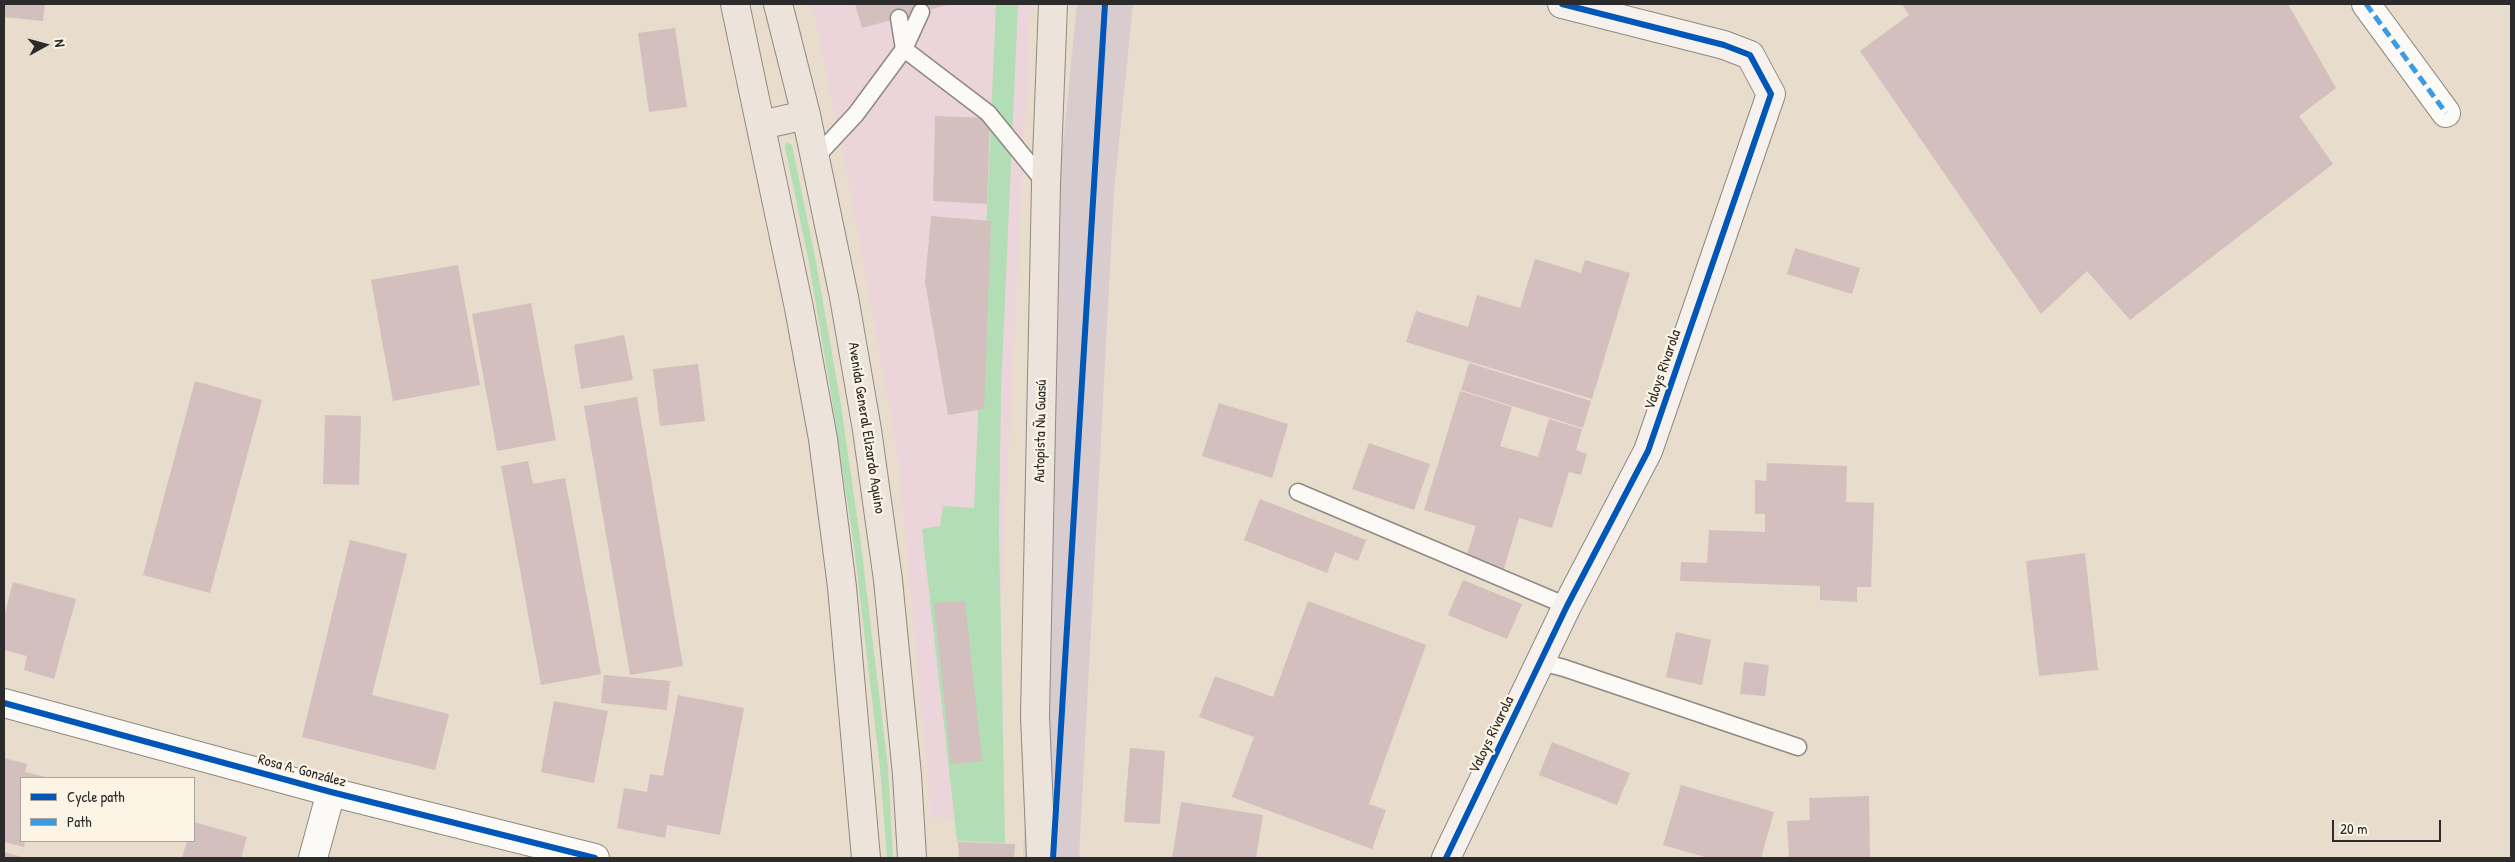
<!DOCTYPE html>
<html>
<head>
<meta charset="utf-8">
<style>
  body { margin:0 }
  #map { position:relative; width:2515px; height:862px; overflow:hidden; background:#e8dccc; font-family:"Patrick Hand",sans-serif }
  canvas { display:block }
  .frame { position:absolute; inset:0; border:5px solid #2b2b2b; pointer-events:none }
  .legend { position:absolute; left:20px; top:777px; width:175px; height:65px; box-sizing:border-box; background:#fcf5e5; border:1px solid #a8a49b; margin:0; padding:6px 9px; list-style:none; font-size:15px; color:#2b2b2b }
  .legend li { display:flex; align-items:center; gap:10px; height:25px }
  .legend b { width:25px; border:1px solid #a8a49b }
  .north { position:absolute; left:20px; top:20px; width:50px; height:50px; -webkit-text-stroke:4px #fcf5e5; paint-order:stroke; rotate:83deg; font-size:14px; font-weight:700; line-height:20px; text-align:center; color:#2b2b2b }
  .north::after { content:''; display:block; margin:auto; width:18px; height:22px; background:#2b2b2b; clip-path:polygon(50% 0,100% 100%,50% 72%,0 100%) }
  .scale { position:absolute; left:2332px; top:820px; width:109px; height:22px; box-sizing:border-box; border:2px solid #2b2b2b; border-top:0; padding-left:6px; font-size:15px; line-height:18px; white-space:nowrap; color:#2b2b2b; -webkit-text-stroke:4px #fcf5e5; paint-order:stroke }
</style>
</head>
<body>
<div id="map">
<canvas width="2515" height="862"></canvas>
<div class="frame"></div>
<ul class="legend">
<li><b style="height:6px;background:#0057b8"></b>Cycle path</li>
<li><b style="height:6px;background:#3d9ce1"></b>Path</li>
</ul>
<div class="north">N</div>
<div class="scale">20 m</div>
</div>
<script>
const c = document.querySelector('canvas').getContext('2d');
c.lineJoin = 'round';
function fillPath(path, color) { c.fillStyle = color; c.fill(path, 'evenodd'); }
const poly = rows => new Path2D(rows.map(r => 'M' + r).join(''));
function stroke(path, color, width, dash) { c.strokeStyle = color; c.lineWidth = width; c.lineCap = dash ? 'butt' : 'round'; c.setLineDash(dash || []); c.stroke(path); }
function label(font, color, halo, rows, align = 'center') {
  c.font = font + ' "Patrick Hand",sans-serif'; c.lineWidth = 4.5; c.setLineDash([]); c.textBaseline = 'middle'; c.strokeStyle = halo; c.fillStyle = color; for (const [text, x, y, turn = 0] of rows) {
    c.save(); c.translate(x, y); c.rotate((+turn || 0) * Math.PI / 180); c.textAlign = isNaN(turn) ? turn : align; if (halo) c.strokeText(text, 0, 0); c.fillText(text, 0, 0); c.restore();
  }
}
fillPath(poly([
  [812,4,1031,4,990,821,931,817,898,456,845,163]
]), '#ecd5da');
fillPath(poly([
  [1077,4,1133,4,1114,192,1079,858,1023,858,1059,185]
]), '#d9cccf');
fillPath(poly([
  [996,4,1018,4,1001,390,999,531,1005,843,957,841,922,529,940,526,943,506,974,508],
  [786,142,792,145,816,262,840,399,861,545,888,768,893,858,887,858,880,768,854,546,832,400,809,263,785,147]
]), '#b3ddb4');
fillPath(poly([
  [4,4,45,4,43,21,4,17],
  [855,4,951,4,862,28],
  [1902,4,2288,4,2336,88,2299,116,2333,164,2130,320,2087,271,2041,314,1860,51,1909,15],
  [675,28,687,107,649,112,638,33],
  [935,116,990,118,987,204,933,201],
  [931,216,991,221,984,409,948,415,925,282],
  [1795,248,1860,268,1852,294,1787,274],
  [1535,259,1581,273,1585,260,1630,273,1592,399,1406,342,1416,311,1468,327,1477,295,1520,308],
  [458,265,480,385,393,401,371,280],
  [531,303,556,440,497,451,472,314],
  [624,335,633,380,581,389,574,345],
  [1469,363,1591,401,1583,428,1461,390],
  [698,364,705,421,660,426,653,369],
  [195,381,262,400,210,593,143,575],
  [1460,391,1512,407,1500,446,1538,457,1549,419,1582,429,1576,450,1587,454,1581,475,1569,472,1552,528,1519,518,1503,572,1465,560,1476,526,1424,510],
  [637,397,683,666,630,675,584,406],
  [1219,403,1288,424,1272,478,1202,456],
  [325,415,361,416,359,485,323,484],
  [1369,443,1430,464,1414,510,1352,489],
  [528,461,533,484,565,478,601,674,541,685,501,466],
  [1767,463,1847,466,1846,502,1874,503,1871,587,1857,587,1857,602,1820,600,1820,586,1680,581,1681,562,1707,563,1709,530,1765,532,1765,514,1755,514,1755,480,1766,481],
  [1260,499,1366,540,1358,561,1335,552,1327,573,1244,540],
  [350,540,407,554,372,695,449,714,435,770,302,737],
  [2085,553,2098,670,2039,676,2026,561],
  [1463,580,1522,604,1507,639,1448,615],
  [13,582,76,599,54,679,24,670,27,656,4,650,4,617],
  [965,601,982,761,951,764,934,603],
  [1308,601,1426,645,1369,804,1386,810,1372,849,1232,797,1254,737,1199,717,1215,676,1273,697],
  [1676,632,1711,640,1702,685,1666,677],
  [1744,662,1769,665,1765,696,1740,694],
  [604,675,670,681,667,710,601,703],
  [678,695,744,708,720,835,667,825,665,838,617,828,624,788,647,792,650,774,663,776],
  [554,701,608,711,594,783,541,772],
  [1552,742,1630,773,1617,805,1539,775],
  [1130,748,1165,751,1160,824,1124,822],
  [4,758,27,764,25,772,50,778,21,778,21,841,25,841,24,847,4,842],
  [1681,785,1774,812,1761,858,1708,858,1663,845],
  [1869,796,1870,858,1789,858,1787,821,1810,820,1809,798],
  [1181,802,1263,815,1256,858,1172,858],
  [194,822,247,837,241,858,182,858,187,841,194,841],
  [958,842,1015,844,1014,858,959,858],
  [4,852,26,858,4,858]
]), '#d2bfbe');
const lane = poly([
  [899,18,904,49,988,113,1046,184],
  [815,158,856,114,904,49,921,12],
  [1298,492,1567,606],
  [1541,662,1564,668,1798,747]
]);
const street = poly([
  [2366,4,2446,113],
  [4,703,331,792,595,858],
  [313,858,331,792]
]);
const secondary = poly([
  [1446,858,1567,606,1648,451,1771,94,1750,55,1724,45,1562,4]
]);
const primary = poly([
  [735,4,799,308,823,439,842,587,866,858],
  [778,4,806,115,844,297,867,430,888,580,907,775,912,858],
  [761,125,806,115]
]);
const highway = poly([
  [1041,858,1035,716,1046,184,1053,4]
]);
stroke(lane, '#8f8981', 19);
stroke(street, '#8f8981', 30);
stroke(secondary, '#8f8981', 30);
stroke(primary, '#8f8981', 30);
stroke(highway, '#8f8981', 30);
stroke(lane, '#fcfaf7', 16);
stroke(street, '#fcfaf7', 28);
stroke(secondary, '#f6f1ec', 28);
stroke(primary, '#ece4db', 28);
stroke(highway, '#ece4db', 28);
stroke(poly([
  [2366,4,2446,113]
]), '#3d9ce1', 5, [10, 5]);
stroke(poly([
  [4,703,331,792,595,858],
  [1053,858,1105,4],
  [1446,858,1567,606,1648,451,1771,94,1750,55,1724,45,1562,4]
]), '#0057b8', 6);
label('15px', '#2b2b2b', '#fcf5e5', [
  ["Valoys Rivarola",1663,370,-71],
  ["Avenida General Elizardo Aquino",866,428,81],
  ["Autopista Ñu Guasú",1041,431,-89],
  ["Valoys Rivarola",1492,735,-64],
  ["Rosa A. González",302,771,15]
]);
</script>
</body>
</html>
